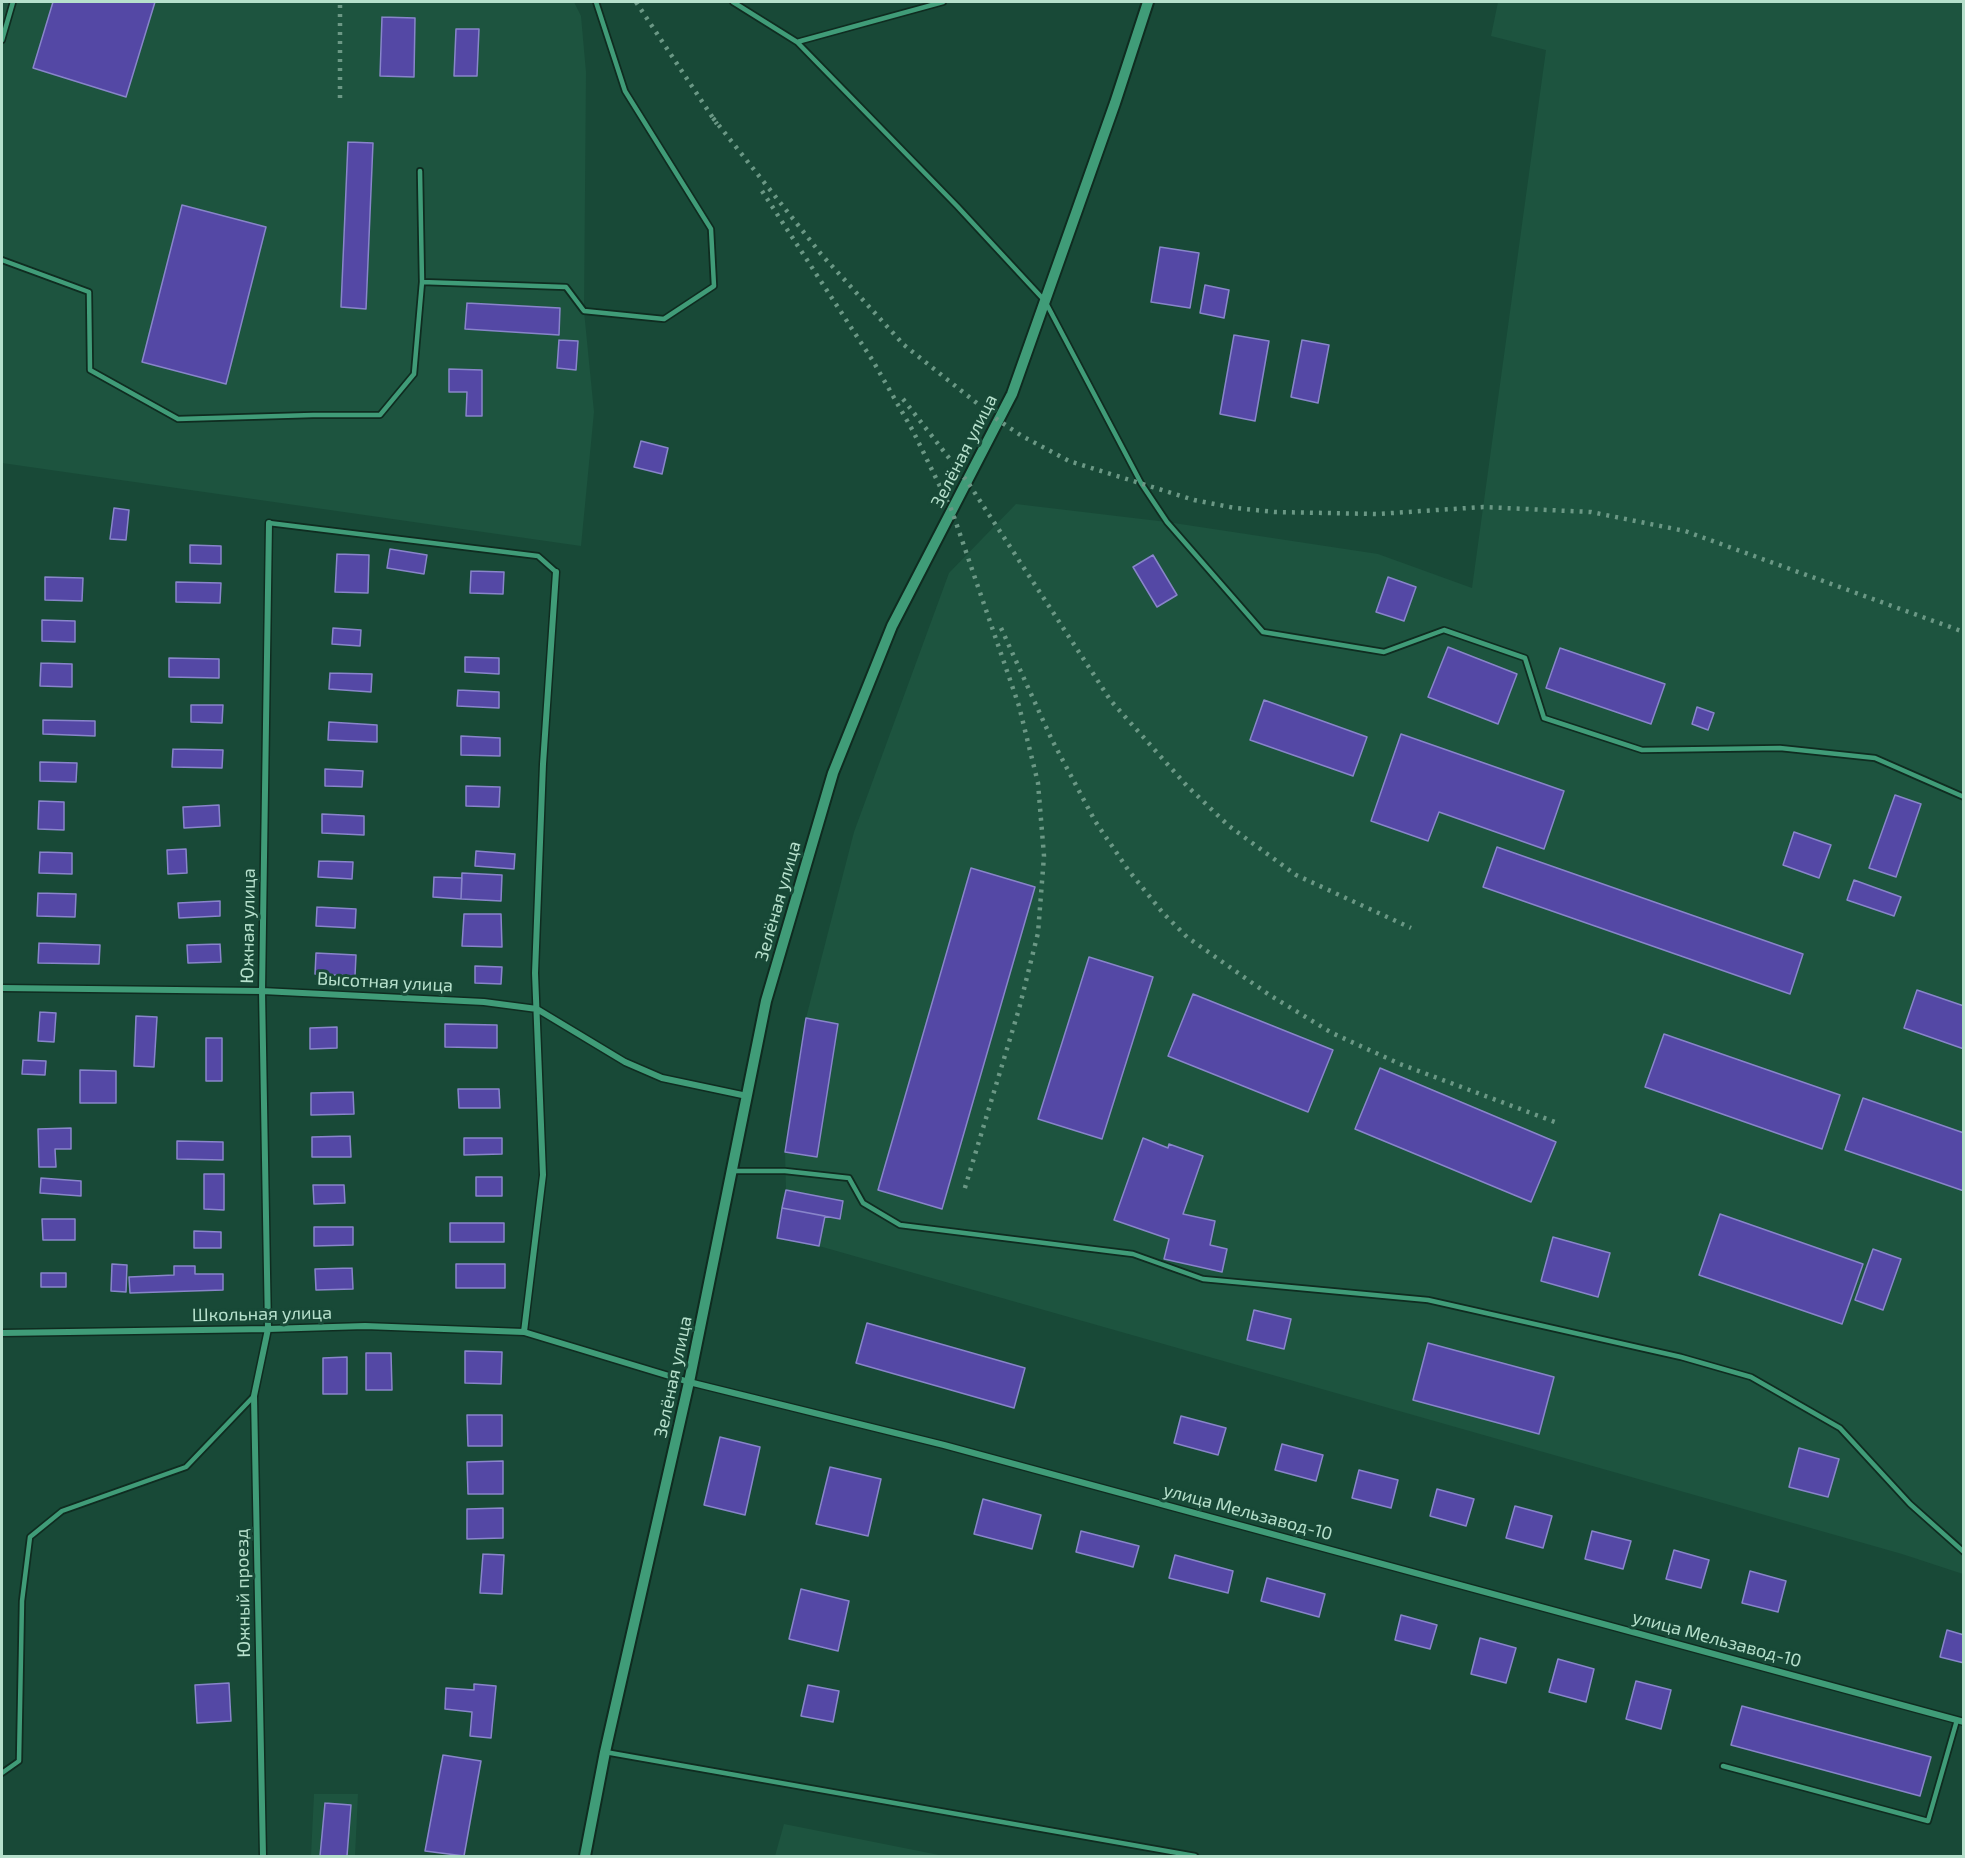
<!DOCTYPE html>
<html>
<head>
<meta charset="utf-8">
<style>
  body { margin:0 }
  #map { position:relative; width:1965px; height:1858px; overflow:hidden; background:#184937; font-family:"Exo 2",sans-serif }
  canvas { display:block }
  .frame { position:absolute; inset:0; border:3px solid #b6e0cc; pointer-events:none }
</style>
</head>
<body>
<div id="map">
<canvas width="1965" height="1858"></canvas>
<div class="frame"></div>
</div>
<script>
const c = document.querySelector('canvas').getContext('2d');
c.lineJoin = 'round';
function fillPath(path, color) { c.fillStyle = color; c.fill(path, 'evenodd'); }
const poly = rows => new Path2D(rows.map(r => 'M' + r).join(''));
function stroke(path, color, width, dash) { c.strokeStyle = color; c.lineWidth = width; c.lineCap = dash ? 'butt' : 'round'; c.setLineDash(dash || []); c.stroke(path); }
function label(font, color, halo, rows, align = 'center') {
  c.font = font + ' "Exo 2",sans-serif'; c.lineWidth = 6; c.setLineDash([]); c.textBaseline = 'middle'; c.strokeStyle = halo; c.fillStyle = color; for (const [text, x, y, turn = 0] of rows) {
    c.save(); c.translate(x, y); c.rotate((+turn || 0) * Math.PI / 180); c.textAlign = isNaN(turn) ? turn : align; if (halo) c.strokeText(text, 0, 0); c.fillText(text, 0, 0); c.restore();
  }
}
fillPath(poly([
  [2,2,574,2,581,16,586,72,584,311,594,412,581,546,2,463],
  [1498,2,1963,2,1963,1574,1902,1554,819,1246,777,1238,786,1190,785,1152,806,1018,854,832,949,573,1016,504,1167,522,1378,554,1472,588,1546,50,1491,36],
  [314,1794,358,1794,355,1856,311,1856],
  [784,1824,944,1856,775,1856]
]), '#1d543f');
const building = poly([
  [53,2,155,2,126,97,33,68,53,2],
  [382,17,415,18,414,77,380,76,382,17],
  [456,29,479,29,477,76,454,76,456,29],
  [348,142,373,143,366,309,341,307,348,142],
  [182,205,266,227,226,384,142,362,182,205],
  [1160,247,1199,253,1190,308,1151,302,1160,247],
  [1205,285,1229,290,1224,318,1200,313,1205,285],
  [467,303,560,308,559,335,465,329,467,303],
  [1234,335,1269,341,1255,421,1220,414,1234,335],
  [559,340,578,341,576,370,557,368,559,340],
  [1302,340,1329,345,1318,403,1291,397,1302,340],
  [449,369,482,370,482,416,466,416,467,392,449,392,449,369],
  [641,441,668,448,662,474,634,467,641,441],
  [114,508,129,510,126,540,110,539,114,508],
  [190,545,221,546,221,564,190,563,190,545],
  [390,549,427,555,424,574,387,568,390,549],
  [337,554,369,555,368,593,335,592,337,554],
  [1153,555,1177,595,1157,607,1133,567,1153,555],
  [471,571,504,572,503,594,470,593,471,571],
  [45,577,83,578,82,601,45,600,45,577],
  [1388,577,1416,587,1404,621,1376,612,1388,577],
  [176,582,221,583,220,603,176,602,176,582],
  [42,620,75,621,75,642,42,641,42,620],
  [333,628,361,630,360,646,332,644,333,628],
  [1448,647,1517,674,1498,724,1428,697,1448,647],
  [1560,648,1665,684,1651,724,1546,688,1560,648],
  [465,657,499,658,499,674,465,672,465,657],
  [169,658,219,659,219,678,169,677,169,658],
  [41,663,72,664,72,687,40,686,41,663],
  [330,673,372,674,371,692,329,689,330,673],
  [458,690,499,692,499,708,457,706,458,690],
  [1264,700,1367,737,1353,776,1250,740,1264,700],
  [191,705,223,705,222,723,191,722,191,705],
  [1697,707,1714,713,1708,730,1692,724,1697,707],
  [43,720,95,721,95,736,43,734,43,720],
  [329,722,377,725,377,742,328,740,329,722],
  [1401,734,1564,791,1544,849,1439,812,1428,841,1371,821,1401,734],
  [461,736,500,738,500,756,461,755,461,736],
  [173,749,223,750,222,768,172,767,173,749],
  [40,762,77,763,76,782,40,781,40,762],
  [325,769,363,771,362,787,325,786,325,769],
  [466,786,500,787,499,807,466,806,466,786],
  [1895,795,1921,804,1896,877,1869,868,1895,795],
  [39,801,64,802,64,830,38,829,39,801],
  [219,805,220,826,184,828,183,807,219,805],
  [322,814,364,816,364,835,322,833,322,814],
  [1794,832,1831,845,1819,878,1783,865,1794,832],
  [1497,847,1803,954,1790,994,1483,887,1497,847],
  [186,849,187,873,168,874,167,850,186,849],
  [476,851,515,854,514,869,475,866,476,851],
  [40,852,72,853,72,874,39,873,40,852],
  [319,861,353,862,352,879,318,877,319,861],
  [971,868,1035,887,942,1209,878,1190,971,868],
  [462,873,502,875,501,901,461,899,462,873],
  [434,877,462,878,461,899,433,897,434,877],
  [1854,880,1901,897,1894,916,1847,900,1854,880],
  [38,893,76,894,75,917,37,916,38,893],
  [220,901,220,916,179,918,178,903,220,901],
  [317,907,356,909,355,928,316,926,317,907],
  [464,914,501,914,502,947,462,946,464,914],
  [39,943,100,945,99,964,38,963,39,943],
  [220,944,221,962,188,963,187,945,220,944],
  [316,953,356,955,355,976,315,974,316,953],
  [1089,957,1153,977,1102,1139,1038,1119,1089,957],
  [475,966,502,967,501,984,475,983,475,966],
  [1917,990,1964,1006,1964,1049,1904,1028,1917,990],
  [1193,994,1333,1050,1308,1112,1168,1056,1193,994],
  [40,1012,56,1013,54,1042,38,1041,40,1012],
  [136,1016,157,1017,154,1067,134,1066,136,1016],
  [806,1018,838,1024,817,1157,785,1152,806,1018],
  [445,1024,497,1025,497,1048,445,1047,445,1024],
  [337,1027,337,1048,310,1049,310,1028,337,1027],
  [1664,1034,1840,1095,1822,1149,1645,1087,1664,1034],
  [206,1038,222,1038,222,1081,206,1081,206,1038],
  [23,1060,46,1061,45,1075,22,1074,23,1060],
  [1380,1068,1556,1142,1531,1202,1355,1129,1380,1068],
  [80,1070,116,1071,116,1103,80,1103,80,1070],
  [458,1089,499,1089,500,1108,459,1108,458,1089],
  [353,1092,354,1114,311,1115,311,1093,353,1092],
  [1863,1098,1964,1133,1964,1191,1845,1150,1863,1098],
  [71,1128,71,1149,55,1149,56,1167,39,1167,38,1129,71,1128],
  [350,1136,351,1157,312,1157,312,1137,350,1136],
  [464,1138,502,1138,502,1154,464,1155,464,1138],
  [1143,1138,1168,1148,1169,1144,1203,1156,1183,1214,1215,1221,1210,1245,1227,1249,1222,1272,1164,1259,1169,1239,1114,1220,1143,1138],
  [177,1141,223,1142,223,1160,177,1159,177,1141],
  [204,1174,224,1174,224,1210,204,1209,204,1174],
  [476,1177,502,1177,502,1196,476,1196,476,1177],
  [41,1178,81,1181,81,1196,40,1193,41,1178],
  [313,1185,344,1185,345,1203,314,1204,313,1185],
  [786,1190,843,1201,840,1219,782,1208,786,1190],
  [782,1208,825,1216,819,1246,777,1238,782,1208],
  [1720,1214,1863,1264,1842,1324,1699,1275,1720,1214],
  [42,1219,75,1219,75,1240,43,1240,42,1219],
  [450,1223,504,1223,504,1242,450,1242,450,1223],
  [314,1227,353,1227,353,1245,314,1246,314,1227],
  [194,1231,221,1232,221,1248,194,1248,194,1231],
  [1553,1237,1610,1253,1598,1297,1541,1281,1553,1237],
  [1873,1249,1901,1259,1883,1310,1855,1300,1873,1249],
  [112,1264,127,1265,126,1292,111,1291,112,1264],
  [456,1264,505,1264,505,1288,456,1288,456,1264],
  [174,1266,195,1266,195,1274,223,1274,223,1290,130,1293,129,1277,174,1275,174,1266],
  [352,1268,353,1289,316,1290,315,1269,352,1268],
  [41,1273,66,1273,66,1287,41,1287,41,1273],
  [1254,1310,1291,1319,1284,1349,1247,1340,1254,1310],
  [867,1323,1025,1368,1014,1408,856,1363,867,1323],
  [1428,1343,1554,1377,1539,1434,1413,1400,1428,1343],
  [465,1351,502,1352,501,1384,465,1383,465,1351],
  [366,1353,391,1353,392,1390,366,1390,366,1353],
  [347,1357,347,1394,323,1394,323,1358,347,1357],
  [467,1415,502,1415,502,1446,468,1446,467,1415],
  [1181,1416,1226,1428,1218,1455,1174,1443,1181,1416],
  [720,1437,760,1447,745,1515,704,1505,720,1437],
  [1282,1444,1323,1455,1316,1481,1275,1470,1282,1444],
  [1799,1448,1839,1459,1828,1497,1789,1487,1799,1448],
  [503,1461,503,1494,468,1494,467,1462,503,1461],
  [830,1467,881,1479,868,1536,816,1524,830,1467],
  [1359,1470,1398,1480,1391,1508,1352,1498,1359,1470],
  [1437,1489,1474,1499,1466,1526,1430,1516,1437,1489],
  [983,1499,1041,1515,1032,1549,974,1534,983,1499],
  [1515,1506,1552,1516,1543,1548,1506,1538,1515,1506],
  [503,1508,503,1538,467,1539,467,1509,503,1508],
  [1081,1531,1139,1546,1133,1567,1076,1552,1081,1531],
  [1592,1531,1631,1541,1623,1569,1585,1559,1592,1531],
  [1674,1550,1709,1560,1701,1588,1666,1579,1674,1550],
  [483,1554,504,1555,502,1594,480,1593,483,1554],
  [1175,1555,1233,1571,1228,1593,1169,1578,1175,1555],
  [1750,1571,1786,1581,1778,1612,1742,1603,1750,1571],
  [1267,1578,1325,1594,1319,1617,1261,1601,1267,1578],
  [801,1589,849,1601,838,1651,789,1639,801,1589],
  [1401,1615,1437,1625,1430,1649,1395,1640,1401,1615],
  [1947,1630,1964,1635,1964,1663,1940,1657,1947,1630],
  [1480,1638,1516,1648,1506,1683,1471,1674,1480,1638],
  [1558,1659,1594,1669,1586,1702,1549,1692,1558,1659],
  [1636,1681,1671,1690,1661,1729,1626,1719,1636,1681],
  [229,1683,231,1721,197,1723,195,1685,229,1683],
  [474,1684,496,1686,491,1738,470,1736,472,1712,445,1709,446,1688,474,1690,474,1684],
  [808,1685,839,1691,833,1722,801,1716,808,1685],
  [1742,1706,1931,1757,1920,1796,1731,1745,1742,1706],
  [443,1755,481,1761,464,1856,425,1851,443,1755],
  [325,1803,351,1805,347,1856,320,1856,325,1803]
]);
fillPath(building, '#5448a5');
stroke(building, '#8885ca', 1.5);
const service = poly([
  [733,2,797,42,957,206,1045,301,1141,483,1167,522,1263,632,1384,652,1444,630,1525,658,1544,718,1642,750,1780,748,1875,758,1964,797],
  [2,40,13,2],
  [797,42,943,2],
  [2,260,89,292,90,370,178,419,313,415,380,415,414,374,422,282,420,171],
  [422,282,566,287,584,311,664,319,714,286,711,229,625,91,596,2],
  [269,523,538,556,556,572],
  [732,1171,785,1171,849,1178,863,1203,900,1225,1133,1254,1203,1279,1428,1300,1681,1357,1751,1377,1840,1428,1910,1504,1964,1552],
  [605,1752,1195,1856],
  [1723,1766,1928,1821,1957,1720],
  [2,1773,19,1761,22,1601,30,1537,62,1511,186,1467,254,1396]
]);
const minor = poly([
  [2,988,262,991,484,1002,537,1009,625,1062,662,1078,747,1096],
  [524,1332,543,1175,535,973,543,764,556,572],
  [2,1333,268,1329,365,1326,524,1332,689,1382,944,1445,1964,1722],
  [263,1856,254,1396,268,1329,262,991,269,523]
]);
const tertiary = poly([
  [585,1856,605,1752,689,1382,766,1001,833,773,892,626,1012,394,1115,103,1148,2]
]);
stroke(service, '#0f2c20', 8);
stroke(minor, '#0f2c20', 9);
stroke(tertiary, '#0f2c20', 14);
stroke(service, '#409c78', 4.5);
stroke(minor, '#409c78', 6);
stroke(tertiary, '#409c78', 10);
stroke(poly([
  [636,2,717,124],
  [340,98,340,2],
  [713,118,821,254,904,345,998,420,1022,436,1069,461,1194,500,1235,508,1275,512,1377,514,1483,507,1591,512,1685,531,1964,632],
  [762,191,873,361,913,431,952,511,1019,706,1038,783,1044,856,1038,933,1019,1009,964,1191],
  [903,399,967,481,1111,701,1187,786,1229,826,1296,875,1411,928],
  [1001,628,1052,740,1095,821,1129,871,1163,913,1187,937,1268,994,1332,1033,1400,1064,1555,1122]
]), '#6b9885', 4.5, [3, 6]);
label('18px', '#b6e0cc', '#184937', [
  ["Зелёная улица",964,451,-63],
  ["Зелёная улица",778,901,-74],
  ["Южная улица",248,926,-89],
  ["Высотная улица",385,982,3],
  ["Школьная улица",262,1314,-1],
  ["Зелёная улица",673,1377,-78],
  ["улица Мельзавод-10",1248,1512,15],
  ["Южный проезд",243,1593,-91],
  ["улица Мельзавод-10",1717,1639,15]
]);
</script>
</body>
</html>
